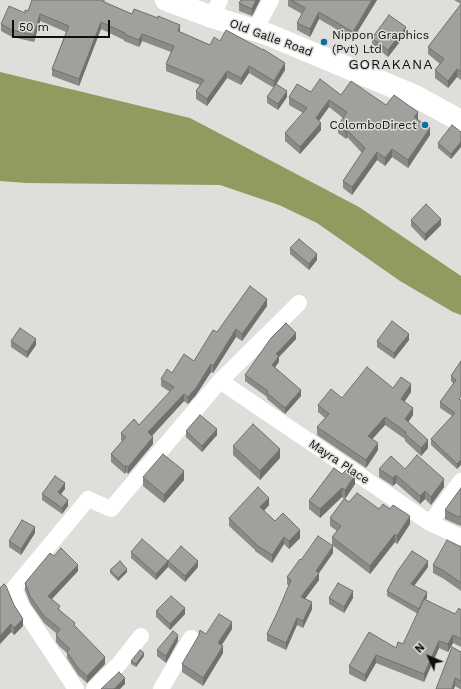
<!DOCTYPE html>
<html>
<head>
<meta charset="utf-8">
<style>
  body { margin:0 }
  #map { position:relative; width:461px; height:689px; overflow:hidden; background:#dededb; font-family:"Work Sans",sans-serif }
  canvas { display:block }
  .north { position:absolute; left:409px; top:637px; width:40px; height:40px; -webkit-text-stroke:3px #dededb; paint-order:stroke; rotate:314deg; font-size:11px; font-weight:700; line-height:16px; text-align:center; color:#0f0f0e }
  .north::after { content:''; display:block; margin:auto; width:14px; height:18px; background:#0f0f0e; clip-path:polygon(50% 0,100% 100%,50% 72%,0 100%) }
  .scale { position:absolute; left:12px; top:20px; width:98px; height:18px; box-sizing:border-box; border:2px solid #0f0f0e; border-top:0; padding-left:5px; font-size:12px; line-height:14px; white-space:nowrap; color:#0f0f0e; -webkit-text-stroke:3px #dededb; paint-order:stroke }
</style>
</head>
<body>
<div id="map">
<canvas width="461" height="689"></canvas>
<div class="north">N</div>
<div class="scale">50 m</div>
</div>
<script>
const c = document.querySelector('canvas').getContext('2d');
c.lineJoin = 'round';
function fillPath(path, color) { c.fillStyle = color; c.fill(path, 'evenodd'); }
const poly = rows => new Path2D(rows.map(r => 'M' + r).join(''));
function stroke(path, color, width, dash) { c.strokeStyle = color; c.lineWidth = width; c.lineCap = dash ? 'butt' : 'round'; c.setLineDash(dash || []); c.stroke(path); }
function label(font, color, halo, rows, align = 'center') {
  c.font = font + ' "Work Sans",sans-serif'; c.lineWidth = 3; c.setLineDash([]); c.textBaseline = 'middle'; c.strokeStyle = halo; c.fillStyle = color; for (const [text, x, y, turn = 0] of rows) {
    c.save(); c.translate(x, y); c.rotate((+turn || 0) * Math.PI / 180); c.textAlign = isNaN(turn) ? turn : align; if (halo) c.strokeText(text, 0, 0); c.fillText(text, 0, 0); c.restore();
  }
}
fillPath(poly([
  [0,72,190,118,359,207,461,276,461,315,453,312,400,281,317,223,279,205,220,185,26,183,0,181]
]), '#929a60');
stroke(poly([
  [212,17,220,0],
  [255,30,271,0],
  [220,381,430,523,461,537],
  [430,523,461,481],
  [76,689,22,607,14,588,88,499,111,509,220,381,299,303],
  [94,689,119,664,141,636],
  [161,689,191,638]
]), '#fff', 16);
stroke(poly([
  [166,0,212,17,267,34,415,96,461,121]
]), '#fff', 22);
fillPath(poly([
  [105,0,104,2,132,14,180,32,210,45,220,41,285,70,276,84,287,97,278,110,267,103,267,97,274,88,249,73,241,85,227,78,207,106,196,99,196,91,200,85,166,71,166,64,171,52,142,41,139,47,124,41,124,40,101,29,79,86,52,76,52,69,66,32,40,21,34,42,12,37,1,31,1,24,25,13,28,11],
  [260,0,252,16,239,11,239,3],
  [288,0,377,0,353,39,319,19,310,37,297,30,297,23,302,14,288,6],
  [454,0,461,0,461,4],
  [461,4,461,80,457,77,448,88,435,78,435,70,440,64,428,54,428,47],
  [406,34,388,57,372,44,372,38],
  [311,92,341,95,386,105,418,120,430,135,408,168,392,157,385,166,377,160,352,195,343,188,343,181,362,153,347,137,346,139,338,133,338,126,343,118,329,107,319,121,321,130,300,154,285,141,285,133,303,113,289,105,289,97],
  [461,132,461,147,451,159,438,148,438,143],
  [411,220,441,225,425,241,411,226],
  [290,248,317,260,309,270,290,254],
  [267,306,242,341,236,337,213,373,211,372,196,395,188,404,184,401,152,436,153,444,128,474,126,472,125,474,111,462,111,454,122,441,121,440,121,433,139,425,170,392,161,386,161,379,194,361,217,332],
  [296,339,279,357,279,362,275,367,301,396,285,414,267,399,267,397,245,381,245,375],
  [409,340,394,359,377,347,377,341],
  [11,341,36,345,27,358,11,347],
  [461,361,457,469,431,445,431,439,452,416,440,408,440,402,454,384,451,381,451,376],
  [393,388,411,392,404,402,413,415,408,422,428,448,421,456,405,441,405,439,385,425,372,439,378,450,366,468,317,435,317,427,325,418,318,412,318,405,342,398],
  [186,431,217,435,202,452,186,437],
  [233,446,280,458,260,480,233,455],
  [334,468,355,484,345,499,349,502,379,509,410,524,397,544,395,542,370,574,332,545,332,537,337,531,330,526,330,518,344,499,342,497,320,518,309,509,309,501],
  [379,469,405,469,444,487,431,505,425,499,420,504,396,483,393,486,379,477],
  [143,477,184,480,164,503,143,486],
  [461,488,461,526,459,525,458,525,445,519,445,510],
  [65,489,61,494,68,506,62,514,42,500,42,494],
  [269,505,264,511,275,521,300,538,289,549,284,544,272,563,255,551,255,550,229,526,229,518],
  [35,533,21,555,9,547,9,541],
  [461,547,461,591,444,579,433,573,433,565],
  [131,552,168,567,156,580,131,558],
  [333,553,319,573,319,580,305,599,312,609,303,628,297,625,286,650,267,641,267,634,278,611,289,586,287,584,287,577,301,560],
  [54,556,78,571,52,599,60,610,75,627,105,664,87,683,78,675,67,658,67,653,60,647,56,642,56,635,57,634,44,623,30,603,25,590,25,583],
  [168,561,198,567,185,582,168,567],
  [428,567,414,586,427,597,426,600,455,614,461,610,461,647,453,643,448,652,439,648,424,682,376,663,365,682,349,674,349,666,396,648,403,644,418,614,387,596,387,591],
  [110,570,127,572,118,581,110,573],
  [0,588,23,626,14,635,11,632,0,644],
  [329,598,353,598,344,613,329,604],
  [156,611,185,614,170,630,156,617],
  [232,629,222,645,223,653,203,686,182,672,182,664,206,634],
  [178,641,166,663,157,656,157,650],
  [452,647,461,652,461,689,460,689,455,686],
  [144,656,136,667,131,664,131,661]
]), '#8a8a87');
fillPath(poly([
  [256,0,260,0,252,16,252,9],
  [372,0,377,0,353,39,353,32],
  [319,12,319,19,310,37,310,29],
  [40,14,40,21,34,42,34,35],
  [101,22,101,29,79,86,79,79],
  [180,25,180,32,178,31],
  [406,27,406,34,388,57,388,50],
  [142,34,142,41,139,47,139,40],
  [285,63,285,70,274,88,274,81],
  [249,66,249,73,241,85,241,78],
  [457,69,457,77,448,88,448,81],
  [227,71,227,78,207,106,207,99],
  [287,91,287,97,278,110,278,104],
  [329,100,329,107,316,125,316,118],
  [418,112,418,120,414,117],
  [321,123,321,130,300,154,300,147],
  [430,128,430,135,408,168,408,160],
  [347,130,347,137,346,139,346,132],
  [461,142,461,147,451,159,451,154],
  [392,149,392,157,385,166,385,158],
  [377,152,377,160,352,195,352,187],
  [441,219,441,225,425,241,425,234],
  [317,254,317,260,309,270,309,264],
  [267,299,267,306,242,341,242,334],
  [236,329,236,337,213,373,213,366],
  [296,333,296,339,279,357,279,362,272,371,272,365,276,354],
  [409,334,409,340,394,359,394,353],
  [36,339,36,345,27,358,27,352],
  [211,364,211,372,196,395,188,404,188,397],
  [411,384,411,392,401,407,401,399],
  [301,390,301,396,285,414,285,408],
  [184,394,184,401,148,440,148,432],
  [413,408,413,415,405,427,405,419],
  [385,417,385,425,368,444,368,436],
  [217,429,217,435,202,452,202,446],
  [153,437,153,444,128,474,128,467],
  [428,440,428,448,421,456,421,448],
  [378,443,378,450,366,468,366,460],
  [280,449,280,458,260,480,260,471],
  [461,460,461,465,457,469,457,464],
  [126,465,126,472,125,474,125,467],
  [184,471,184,480,164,503,164,495],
  [355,475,355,484,345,499,345,490],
  [396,475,396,483,393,486,393,478],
  [444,479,444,487,431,505,431,497],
  [65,483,65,489,58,498,58,492],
  [342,488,342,497,320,518,320,509],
  [425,491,425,499,420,504,420,496],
  [269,498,269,505,260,515,260,507],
  [68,500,68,506,62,514,62,508],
  [410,516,410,524,397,544,397,536],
  [35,527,35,533,21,555,21,549],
  [300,530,300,538,289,549,289,541],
  [395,534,395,542,370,574,370,566],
  [284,537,284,544,272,563,272,555],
  [333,546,333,553,319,573,319,580,301,604,301,597,316,571],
  [168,561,168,567,156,580,156,574],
  [198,561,198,567,185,582,185,576],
  [428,561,428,567,411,590,411,584],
  [78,565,78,571,48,603,48,596],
  [127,569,127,572,118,581,118,578],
  [353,591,353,598,344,613,344,607],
  [427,592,427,597,419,614,419,609],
  [312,602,312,609,303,628,303,621],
  [185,608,185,614,170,630,170,624],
  [297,618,297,625,286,650,286,643],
  [23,619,23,626,14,635,14,628],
  [232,622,232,629,218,650,218,643],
  [11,624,11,632,0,644,0,636],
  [178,635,178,641,166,663,166,656],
  [453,635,453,643,448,652,448,644],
  [439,641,439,648,424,682,424,674],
  [223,646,223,653,203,686,203,678],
  [144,653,144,656,136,667,136,664],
  [376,655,376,663,365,682,365,675],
  [105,657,105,664,87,683,87,676],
  [125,678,125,684,120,689,114,689],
  [455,678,455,686,454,689,452,689]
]), '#70706e');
const building = poly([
  [32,0,102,0,102,1,132,14,134,9,158,18,158,16,180,25,178,31,210,45,214,37,220,41,226,30,263,50,263,49,285,63,274,81,249,66,241,78,227,71,207,99,196,91,204,80,166,64,174,46,142,34,139,40,124,34,125,33,101,22,79,79,52,69,69,26,40,14,34,35,12,30,1,24,9,6,25,13,25,10,28,11,32,0],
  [241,0,256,0,252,9,239,3,241,0],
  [291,0,372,0,353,32,319,12,310,29,297,23,305,8,291,0],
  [461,4,461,72,457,69,448,81,435,70,444,59,428,47,461,4],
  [389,15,406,27,388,50,372,38,389,15],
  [320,79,341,95,351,81,386,105,394,95,418,112,414,117,430,128,408,160,392,149,385,158,377,152,352,187,343,181,365,148,347,130,346,132,338,126,347,112,329,100,316,118,321,123,300,147,285,133,307,108,289,97,297,84,311,92,320,79],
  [276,84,287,91,278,104,267,97,276,84],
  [452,125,461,132,461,142,451,154,438,143,452,125],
  [426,204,441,219,425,234,411,220,426,204],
  [299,239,317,254,309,264,290,248,299,239],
  [250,286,267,299,242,334,236,329,213,366,211,364,196,388,188,397,184,394,148,432,153,437,128,467,126,465,125,467,111,454,126,437,121,433,134,419,139,425,174,387,161,379,167,369,172,373,184,354,194,361,213,330,217,332,250,286],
  [392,321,409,334,394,353,377,341,392,321],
  [286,323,296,333,276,354,279,356,272,365,301,390,285,408,267,393,268,391,245,375,271,338,286,323],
  [20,328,36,339,27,352,11,341,20,328],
  [461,361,461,396,459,399,461,400,461,460,457,464,431,439,455,413,440,402,456,380,451,376,461,361],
  [367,367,393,388,401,377,411,384,401,399,413,408,405,419,428,440,421,448,405,434,406,432,385,417,368,436,378,443,366,460,317,427,329,414,318,405,331,389,342,398,367,367],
  [200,415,217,429,202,446,186,431,200,415],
  [253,424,280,449,260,471,233,446,253,424],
  [163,454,184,471,164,495,143,477,163,454],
  [417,455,444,479,431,497,425,491,420,496,396,475,393,478,379,469,391,456,405,469,417,455],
  [334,468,342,474,347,469,355,475,345,490,342,488,320,509,309,501,334,468],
  [55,476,65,483,58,492,68,500,62,508,42,494,55,476],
  [258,487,269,498,260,507,275,521,283,513,300,530,289,541,284,537,272,555,255,544,255,543,229,518,258,487],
  [461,488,461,517,459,516,458,517,445,510,461,488],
  [357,493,379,509,383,504,390,509,393,505,410,516,397,536,395,534,370,566,332,537,341,526,330,518,344,499,349,502,357,493],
  [22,520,35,527,21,549,9,541,22,520],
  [318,536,333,546,316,571,319,573,301,597,312,602,303,621,297,618,286,643,267,634,278,611,291,580,287,577,300,559,301,560,318,536],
  [142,539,168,561,156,574,131,552,142,539],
  [447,540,461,547,461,583,444,571,433,565,447,540],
  [181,546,198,561,185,576,168,561,181,546],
  [61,548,78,565,48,596,60,606,58,609,75,623,74,625,105,657,87,676,78,668,67,652,70,649,60,640,56,635,60,629,44,616,30,596,25,583,50,553,54,556,61,548],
  [412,551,428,561,411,584,427,592,419,609,387,591,397,572,412,551],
  [120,561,127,569,118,578,110,570,120,561],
  [338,583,353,591,344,607,329,598,338,583],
  [4,584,6,586,14,605,23,619,14,628,11,624,0,636,0,588,4,584],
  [171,596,185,608,170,624,156,611,171,596],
  [424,599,455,614,459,608,461,610,461,639,453,635,448,644,439,641,424,674,376,655,365,675,349,666,369,632,396,648,398,642,403,644,424,599],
  [219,614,232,622,218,643,223,646,203,678,182,664,199,635,200,630,206,634,219,614],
  [173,631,178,635,166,656,157,650,173,631],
  [452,647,461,652,461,681,455,678,452,689,436,689,452,647],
  [140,650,144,653,136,664,131,661,140,650],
  [119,672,125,678,114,689,101,689,119,672]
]);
fillPath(building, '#a0a09d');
stroke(building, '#70706e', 1);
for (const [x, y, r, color] of [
  [324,42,4,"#0c6e9c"],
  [425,125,4,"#0c6e9c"]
]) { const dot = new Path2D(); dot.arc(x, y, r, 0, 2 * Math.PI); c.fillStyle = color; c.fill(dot); stroke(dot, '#dededb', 1.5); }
label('12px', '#0f0f0e', '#dededb', [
  ["Nippon Graphics",332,35],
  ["(Pvt) Ltd",332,49],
  ["ColomboDirect",417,125,"right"]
], 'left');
label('12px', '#0f0f0e', '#dededb', [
  ["Old Galle Road",271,38,20],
  ["Mayra Place",339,462,34]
]);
c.letterSpacing = '1px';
label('14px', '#0f0f0e', '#dededb', [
  ["GORAKANA",391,65]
]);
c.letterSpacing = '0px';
</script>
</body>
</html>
